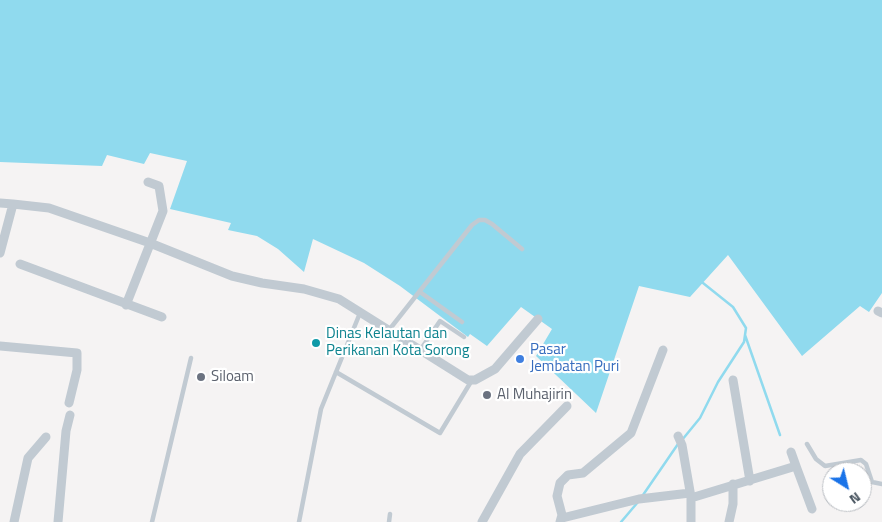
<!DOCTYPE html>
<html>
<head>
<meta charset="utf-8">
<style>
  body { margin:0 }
  #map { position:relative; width:882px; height:522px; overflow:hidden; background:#f5f3f3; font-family:"Titillium Web",sans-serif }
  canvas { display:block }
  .north { position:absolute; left:822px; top:462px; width:50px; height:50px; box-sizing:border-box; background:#fff; border:1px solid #b7bbc0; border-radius:50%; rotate:144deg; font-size:14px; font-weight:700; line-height:20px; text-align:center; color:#4a5661 }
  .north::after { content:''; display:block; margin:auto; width:18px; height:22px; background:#1a73e8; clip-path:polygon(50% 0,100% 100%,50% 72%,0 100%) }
</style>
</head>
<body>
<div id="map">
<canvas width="882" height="522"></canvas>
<div class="north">N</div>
</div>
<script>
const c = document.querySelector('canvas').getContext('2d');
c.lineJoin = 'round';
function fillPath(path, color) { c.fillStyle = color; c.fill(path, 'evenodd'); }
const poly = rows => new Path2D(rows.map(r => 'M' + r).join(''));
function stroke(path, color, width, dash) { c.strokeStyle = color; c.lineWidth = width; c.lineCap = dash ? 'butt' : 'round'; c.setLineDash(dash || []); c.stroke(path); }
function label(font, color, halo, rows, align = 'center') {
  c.font = font + ' "Titillium Web",sans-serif'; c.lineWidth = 4.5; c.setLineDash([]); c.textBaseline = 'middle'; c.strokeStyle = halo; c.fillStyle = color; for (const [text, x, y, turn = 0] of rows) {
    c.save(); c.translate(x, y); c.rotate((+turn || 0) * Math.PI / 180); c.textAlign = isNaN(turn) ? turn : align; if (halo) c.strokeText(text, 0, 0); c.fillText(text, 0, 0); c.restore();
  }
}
fillPath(poly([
  [0,0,882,0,882,293,869,312,860,306,802,356,728,255,690,297,639,286,596,413,536,356,552,329,521,307,487,346,470,334,468,337,400,286,364,263,313,239,304,272,278,249,257,236,228,230,231,223,170,209,187,161,150,153,144,164,107,155,102,166,0,162]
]), '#90daee');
stroke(poly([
  [745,335,780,435],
  [682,440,700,418,718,382,744,342,746,328,733,307,703,283],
  [643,495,678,444],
  [621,522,638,502]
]), '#90daee', 2.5);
stroke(poly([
  [420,292,462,322],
  [389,330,472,225,479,220,485,220,492,224,522,249],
  [421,349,440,321,464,337],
  [336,372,440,433,472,380],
  [807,444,816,459,825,466,861,460,866,464,872,482,882,484],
  [152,522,191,358],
  [299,522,321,409,360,313],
  [389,522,390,514]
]), '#c1cad2', 4.5);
stroke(poly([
  [0,203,13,204],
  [0,253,13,204,49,208,150,243,232,276,262,283,304,289,339,299,468,380,475,380,495,369,538,319],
  [20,264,162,317],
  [126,305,163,211,159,186,148,182],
  [878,311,882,313],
  [0,346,77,353,77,370,69,403],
  [733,380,750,481],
  [678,436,682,445,691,497],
  [791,452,796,466],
  [562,518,639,499,690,493],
  [14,522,28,458,46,437],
  [58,522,66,431,70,415],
  [482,522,520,454,567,406],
  [560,522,562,515,557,496,560,483,568,475,583,473,631,433,663,350],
  [691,522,691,498,796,466,812,509],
  [729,522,733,504,733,484]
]), '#c1cad2', 9);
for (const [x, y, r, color] of [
  [316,343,5,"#0f9aa8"],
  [520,359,5,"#3f7fe0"],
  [201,377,5,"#6b7280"],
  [487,395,5,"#6b7280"]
]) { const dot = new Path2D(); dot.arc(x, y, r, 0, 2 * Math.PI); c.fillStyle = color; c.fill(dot); stroke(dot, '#fff', 2); }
label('15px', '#0d838f', '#fff', [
  ["Dinas Kelautan dan",326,334],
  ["Perikanan Kota Sorong",326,351]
], 'left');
label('15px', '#366cbe', '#fff', [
  ["Pasar",530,350],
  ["Jembatan Puri",530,367]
], 'left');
label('15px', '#5b616d', '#fff', [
  ["Siloam",211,377],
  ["Al Muhajirin",497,395]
], 'left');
</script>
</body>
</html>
